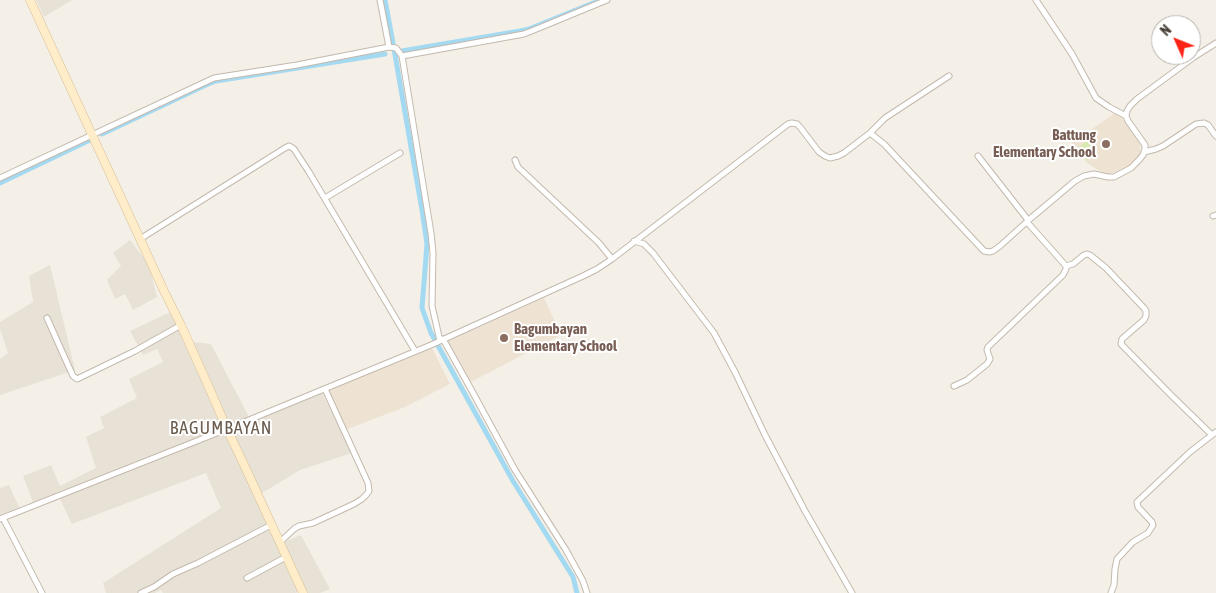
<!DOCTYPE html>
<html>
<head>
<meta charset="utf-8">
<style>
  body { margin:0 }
  #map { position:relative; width:1216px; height:593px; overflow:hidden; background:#f4f0e8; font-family:"Asap Condensed",sans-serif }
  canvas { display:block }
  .north { position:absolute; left:1151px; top:15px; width:50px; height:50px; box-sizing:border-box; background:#fff; border:1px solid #b6b3af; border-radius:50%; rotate:314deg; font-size:14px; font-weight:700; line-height:20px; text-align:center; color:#484037 }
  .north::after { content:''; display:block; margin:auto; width:18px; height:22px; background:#fd2317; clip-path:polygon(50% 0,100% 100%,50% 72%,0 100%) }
</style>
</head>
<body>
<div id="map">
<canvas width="1216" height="593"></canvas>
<div class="north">N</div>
</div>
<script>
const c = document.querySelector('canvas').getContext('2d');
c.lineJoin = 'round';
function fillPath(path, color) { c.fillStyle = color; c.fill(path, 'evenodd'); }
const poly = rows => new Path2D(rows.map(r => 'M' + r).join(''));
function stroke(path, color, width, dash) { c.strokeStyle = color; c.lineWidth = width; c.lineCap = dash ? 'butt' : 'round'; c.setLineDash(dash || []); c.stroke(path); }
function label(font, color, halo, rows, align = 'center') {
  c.font = font + ' "Asap Condensed",sans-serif'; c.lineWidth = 4; c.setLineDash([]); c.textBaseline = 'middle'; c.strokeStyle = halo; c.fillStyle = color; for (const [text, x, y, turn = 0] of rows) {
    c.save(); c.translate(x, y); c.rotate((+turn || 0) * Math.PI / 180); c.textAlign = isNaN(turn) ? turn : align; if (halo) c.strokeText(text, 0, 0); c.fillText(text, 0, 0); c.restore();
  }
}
fillPath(poly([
  [36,0,72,0,44,17],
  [130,240,149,265,157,297,133,310,125,294,115,299,107,280,121,266,113,253],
  [50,265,75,370,0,395,0,359,8,353,0,329,0,322,33,302,29,276],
  [177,309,193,342,211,344,251,421,322,393,352,453,300,470,262,493,284,542,301,535,330,589,320,593,308,593,305,588,296,593,163,593,161,590,155,593,106,593,103,583,221,508,206,473,72,524,60,499,35,508,23,476,51,465,60,486,96,468,86,437,104,428,100,417,137,398,129,379,163,362,157,349,143,355,130,331],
  [9,485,22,513,0,521,0,488]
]), '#e8e1d6');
fillPath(poly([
  [1115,113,1122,118,1140,144,1140,153,1138,158,1130,165,1118,171,1109,174,1103,173,1088,164,1072,143],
  [544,298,561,335,471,382,446,342],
  [432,348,450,384,405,407,345,430,327,391]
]), '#eee3d2');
fillPath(poly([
  [1087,141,1096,153,1087,160,1078,148]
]), '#d5e9b1');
stroke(poly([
  [385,0,393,43],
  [394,49,422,210,427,244,422,308,431,333,513,481,573,577,577,593],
  [402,51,520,31,529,29,596,2],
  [102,134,208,84,216,81,385,54],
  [0,183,90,140]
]), '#a4d9f2', 5);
const street = poly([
  [380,0,389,47],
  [1036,0,1072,54,1096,98,1109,107,1126,116],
  [402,56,431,233,433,253,432,306,440,341],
  [870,133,885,118,949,76],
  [1144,152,1156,149,1163,146,1196,124,1204,123,1208,125,1216,136],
  [978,156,1028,220],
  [515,160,518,167,599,243,612,259],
  [0,178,214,78,297,65,389,47,396,48,402,56,513,36,524,34,539,28,607,0],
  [325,198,400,153],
  [1213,216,1216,215],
  [1027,222,1066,266,1073,264,1084,255,1087,254,1090,255,1106,268,1144,308,1146,311,1146,316,1144,320,1122,339,1121,344,1170,394,1212,435,1216,432],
  [140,239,285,148,289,146,291,147,294,149,309,172,415,351],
  [634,241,644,244,653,253,714,333,735,372,765,435,805,511,852,593],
  [47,318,68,365,73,376,77,379,135,351,181,325],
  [443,339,472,391,515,470,566,550,583,581,587,593],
  [954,386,967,380,987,364,990,359,987,350,988,347,1063,275,1066,269,1066,266],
  [3,518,42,593],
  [0,519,227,429,431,345,583,276,597,269,612,259,788,124,792,123,797,124,800,127,819,152,825,156,830,158,838,156,844,153,870,133,884,144,984,251,989,252,993,251,1000,246,1031,218,1075,181,1084,176,1094,174,1108,177,1114,177,1131,168,1139,160,1143,155,1145,149,1145,145,1128,121,1126,116,1127,111,1130,106,1137,99,1194,57,1216,43],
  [279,543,294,529,299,526,313,523,354,504,362,499,366,495,369,491,368,483,325,389],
  [247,578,286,557],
  [141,593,154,587,173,574,198,563,271,525],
  [1111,593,1114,585,1115,569,1117,559,1133,542,1148,533,1153,525,1152,522,1138,507,1137,502,1190,452,1212,435]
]);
const secondary = poly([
  [30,0,164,291,181,325,211,392,227,429,246,469,303,593]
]);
stroke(street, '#c3b9ae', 7);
stroke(secondary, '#d5bf98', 9);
stroke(street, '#fff', 5);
stroke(secondary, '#ffecc8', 8);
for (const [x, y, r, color] of [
  [1106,144,5,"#8d6e63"],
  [504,338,5,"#8d6e63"]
]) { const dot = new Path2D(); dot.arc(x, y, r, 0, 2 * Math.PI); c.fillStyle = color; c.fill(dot); stroke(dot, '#fff', 2); }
label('bold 15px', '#785e54', '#fff', [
  ["Battung",1096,135],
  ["Elementary School",1096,152],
  ["Bagumbayan",514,329,"left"],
  ["Elementary School",514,346,"left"]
], 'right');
c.letterSpacing = '1px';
label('18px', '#6b5c4e', '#fff', [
  ["BAGUMBAYAN",221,428]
]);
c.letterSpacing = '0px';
</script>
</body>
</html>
